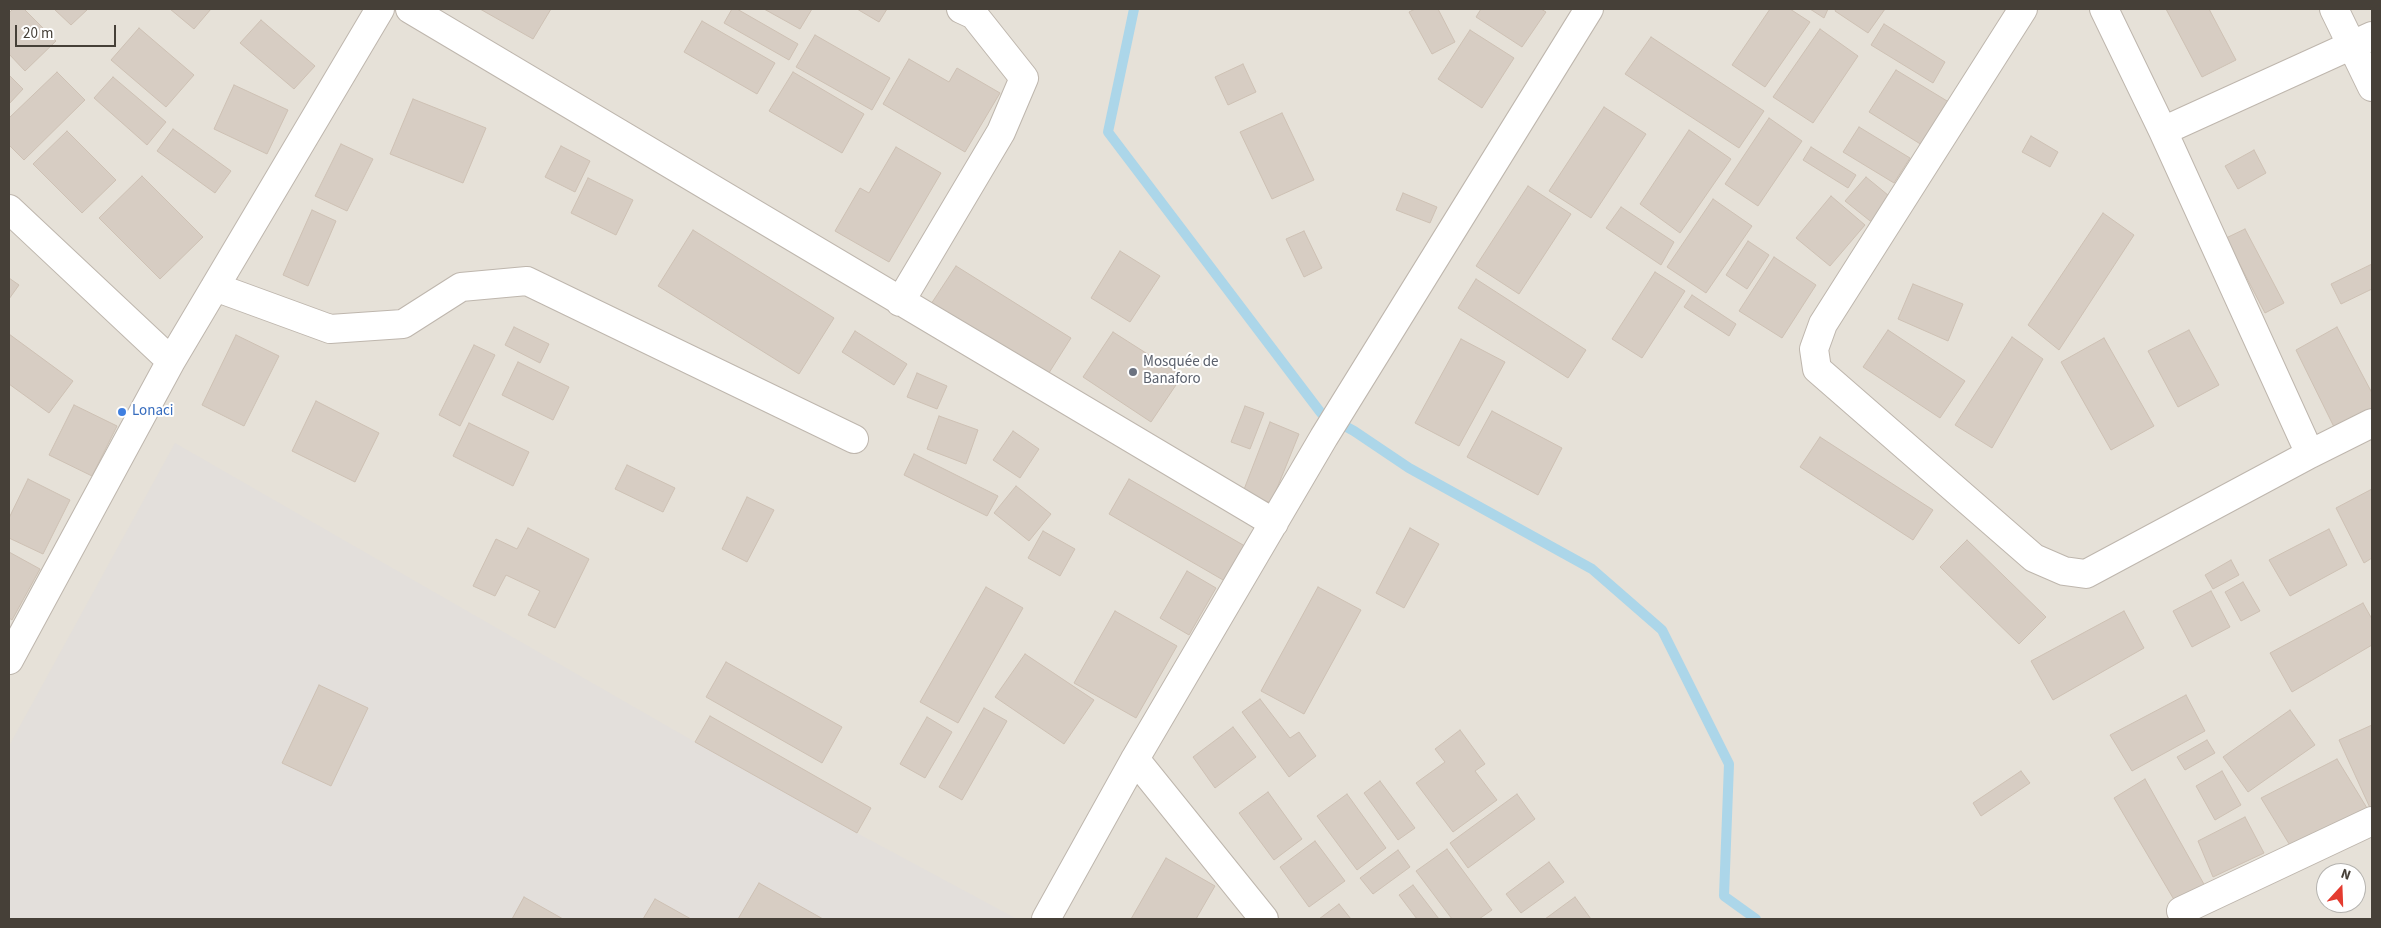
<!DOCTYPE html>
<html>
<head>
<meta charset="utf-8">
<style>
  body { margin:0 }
  #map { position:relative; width:2381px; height:928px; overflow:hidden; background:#f3efea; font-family:"Source Sans 3",sans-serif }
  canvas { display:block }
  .frame { position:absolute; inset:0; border:10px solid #464038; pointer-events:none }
  .north { position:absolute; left:2316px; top:863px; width:50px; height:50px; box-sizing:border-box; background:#fff; border:1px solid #b5b3af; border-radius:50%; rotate:20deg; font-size:14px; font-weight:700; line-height:20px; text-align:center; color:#464038 }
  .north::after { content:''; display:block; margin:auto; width:18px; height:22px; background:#e43b2f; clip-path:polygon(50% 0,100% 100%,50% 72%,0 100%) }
  .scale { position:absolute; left:15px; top:25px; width:101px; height:22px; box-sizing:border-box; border:2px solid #464038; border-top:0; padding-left:6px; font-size:15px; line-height:18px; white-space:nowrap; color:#464038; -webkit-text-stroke:4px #fff; paint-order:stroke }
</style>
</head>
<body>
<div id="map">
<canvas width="2381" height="928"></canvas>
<div class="frame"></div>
<div class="north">N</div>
<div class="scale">20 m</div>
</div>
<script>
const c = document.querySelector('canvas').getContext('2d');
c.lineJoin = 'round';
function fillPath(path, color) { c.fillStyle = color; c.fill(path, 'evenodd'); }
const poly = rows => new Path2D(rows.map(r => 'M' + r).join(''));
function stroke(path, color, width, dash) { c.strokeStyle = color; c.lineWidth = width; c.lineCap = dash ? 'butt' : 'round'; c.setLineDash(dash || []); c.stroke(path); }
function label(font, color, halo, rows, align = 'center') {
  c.font = font + ' "Source Sans 3",sans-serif'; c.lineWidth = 4; c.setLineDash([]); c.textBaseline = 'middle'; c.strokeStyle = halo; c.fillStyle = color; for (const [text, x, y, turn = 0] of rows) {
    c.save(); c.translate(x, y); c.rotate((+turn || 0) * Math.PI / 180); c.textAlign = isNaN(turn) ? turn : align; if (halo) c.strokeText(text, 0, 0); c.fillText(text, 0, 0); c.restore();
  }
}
fillPath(poly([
  [9,9,2372,9,2372,919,9,919],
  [2326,873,2356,873,2356,903,2326,903]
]), '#e6e1d8');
fillPath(poly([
  [175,443,695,742,857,833,1017,919,9,919,9,746]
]), '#e3dfdb');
stroke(poly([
  [1134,9,1108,132,1321,413,1354,431,1409,468,1592,569,1662,630,1729,764,1724,896,1756,919]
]), '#acd6e9', 10);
const building = poly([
  [13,9,24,9,56,41,25,71,9,54,9,13,13,9],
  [54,9,88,9,71,25,54,9],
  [170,9,211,9,194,29,170,9],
  [480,9,551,9,533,39,480,9],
  [732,9,737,9,798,44,789,60,724,23,732,9],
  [764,9,812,9,800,29,764,9],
  [857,9,887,9,879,22,857,9],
  [1415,9,1438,9,1455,42,1432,54,1409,12,1415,9],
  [1481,9,1541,9,1546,12,1522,47,1476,17,1481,9],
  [1770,9,1790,9,1810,22,1765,87,1732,65,1770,9],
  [1810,9,1828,9,1824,18,1810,9],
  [1836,9,1885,9,1868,33,1835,11,1836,9],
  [2166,9,2209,9,2236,60,2202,77,2166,9],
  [261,20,315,66,294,89,240,43,261,20],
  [702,21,775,63,757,94,684,52,702,21],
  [1884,24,1945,62,1933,83,1871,45,1884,24],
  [139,28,194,75,166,107,111,60,139,28],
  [1820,29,1858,56,1813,123,1773,97,1820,29],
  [1470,30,1514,58,1482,108,1438,79,1470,30],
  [815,35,890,78,872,110,796,67,815,35],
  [1651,37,1764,111,1739,148,1625,74,1651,37],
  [909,59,949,82,957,68,1000,93,965,152,883,104,909,59],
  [1243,64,1256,92,1228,105,1215,77,1243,64],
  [1896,70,1957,107,1930,150,1869,112,1896,70],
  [57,72,85,100,24,160,9,145,9,118,57,72],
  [793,72,864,114,842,153,769,111,793,72],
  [9,75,23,89,9,104,9,75],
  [113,77,166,122,147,145,94,98,113,77],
  [234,85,288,110,267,154,214,129,234,85],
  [413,99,486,128,463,183,390,154,413,99],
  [1604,107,1646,134,1591,218,1549,191,1604,107],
  [1282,113,1314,180,1272,199,1240,132,1282,113],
  [1769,118,1802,141,1758,206,1725,184,1769,118],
  [1859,127,1910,158,1894,183,1843,152,1859,127],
  [173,129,231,171,215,193,157,151,173,129],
  [1689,130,1731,159,1680,233,1640,204,1689,130],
  [67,131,116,180,82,213,33,164,67,131],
  [2031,136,2058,152,2050,167,2022,152,2031,136],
  [341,144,373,159,347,211,315,196,341,144],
  [561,146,590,161,575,192,545,177,561,146],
  [896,147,941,173,889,262,835,231,860,188,869,193,896,147],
  [1811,147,1856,175,1848,188,1803,160,1811,147],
  [2254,150,2266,173,2238,189,2225,166,2254,150],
  [142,176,203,237,160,279,99,218,142,176],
  [1866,177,1894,200,1874,224,1845,201,1866,177],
  [588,178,633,200,616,235,571,213,588,178],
  [1528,186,1571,214,1519,294,1476,266,1528,186],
  [1403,193,1437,207,1430,223,1396,210,1403,193],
  [1831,196,1865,225,1830,266,1796,238,1831,196],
  [1713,199,1752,226,1706,293,1667,267,1713,199],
  [1621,207,1674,242,1661,265,1606,228,1621,207],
  [312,210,336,221,308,286,283,275,312,210],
  [2103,213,2134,235,2059,350,2028,325,2103,213],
  [2245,229,2284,303,2265,313,2226,238,2245,229],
  [693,230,834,318,799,374,658,286,693,230],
  [1304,231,1322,268,1304,277,1286,239,1304,231],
  [1748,241,1769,255,1747,289,1726,275,1748,241],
  [1120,251,1160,276,1130,322,1091,298,1120,251],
  [1774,257,1816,285,1782,338,1739,311,1774,257],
  [2372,264,2372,289,2341,304,2331,284,2372,264],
  [956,266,1071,338,1047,376,931,304,956,266],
  [1655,272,1685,291,1642,358,1612,339,1655,272],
  [9,278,19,285,9,299,9,278],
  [1476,279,1586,350,1568,378,1458,308,1476,279],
  [1913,284,1963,304,1948,341,1898,319,1913,284],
  [1692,295,1736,324,1729,336,1684,307,1692,295],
  [514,327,549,344,540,363,505,345,514,327],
  [2337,327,2372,393,2372,411,2336,431,2296,350,2337,327],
  [1888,330,1965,381,1940,418,1863,367,1888,330],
  [2189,330,2219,385,2178,407,2148,351,2189,330],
  [855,331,907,364,894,385,842,352,855,331],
  [1113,332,1182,376,1151,422,1083,377,1113,332],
  [9,334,73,381,49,413,9,384,9,334],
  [236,335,279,356,244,426,202,405,236,335],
  [2012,337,2043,359,1992,448,1955,425,2012,337],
  [2104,338,2154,426,2111,450,2061,362,2104,338],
  [1461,339,1505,362,1459,446,1415,423,1461,339],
  [474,345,495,355,460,426,439,415,474,345],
  [518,362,569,387,553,420,502,395,518,362],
  [917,373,947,386,937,409,907,397,917,373],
  [316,401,379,433,355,482,292,451,316,401],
  [74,405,117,426,92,476,49,455,74,405],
  [1245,406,1264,413,1250,449,1231,442,1245,406],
  [1492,411,1562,448,1538,495,1467,457,1492,411],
  [939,416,978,430,966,464,927,449,939,416],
  [1270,422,1299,434,1271,503,1243,492,1270,422],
  [469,423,529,452,513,486,453,456,469,423],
  [1013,431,1039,449,1020,478,993,460,1013,431],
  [1820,437,1933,510,1913,540,1800,467,1820,437],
  [914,454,998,496,987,516,904,475,914,454],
  [627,465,675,488,663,512,615,489,627,465],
  [28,479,70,500,43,554,9,538,9,518,28,479],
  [1129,479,1250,549,1230,584,1109,514,1129,479],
  [1016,486,1051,514,1029,541,994,513,1016,486],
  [2372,489,2372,558,2364,563,2336,508,2372,489],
  [747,497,774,510,747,562,722,549,747,497],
  [528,528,589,559,555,628,528,615,540,591,506,575,495,596,473,586,496,539,517,549,528,528],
  [1410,528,1439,544,1404,608,1376,593,1410,528],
  [2329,529,2347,565,2290,596,2269,560,2329,529],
  [1043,531,1075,549,1060,576,1028,558,1043,531],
  [1967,540,2046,617,2019,644,1940,567,1967,540],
  [9,552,40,569,12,620,9,618,9,552],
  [2231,560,2239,575,2213,589,2205,575,2231,560],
  [1187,571,1216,588,1189,635,1160,618,1187,571],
  [2243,582,2260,611,2241,621,2225,592,2243,582],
  [986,587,1023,608,958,723,920,702,986,587],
  [1318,587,1361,610,1304,714,1261,691,1318,587],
  [2211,591,2230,627,2192,647,2173,611,2211,591],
  [2363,603,2372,619,2372,645,2292,692,2270,653,2363,603],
  [1115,611,1177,646,1136,718,1074,683,1115,611],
  [2124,611,2144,648,2053,700,2031,661,2124,611],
  [1025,654,1094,700,1064,744,995,697,1025,654],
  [726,662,842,727,822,763,706,697,726,662],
  [319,685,368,708,331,786,282,763,319,685],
  [2186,695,2205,731,2132,771,2110,735,2186,695],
  [1260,699,1290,738,1299,732,1316,756,1289,777,1242,712,1260,699],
  [984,708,1007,721,962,800,939,787,984,708],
  [2290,710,2315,745,2248,792,2223,757,2290,710],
  [710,716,871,808,857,833,695,742,710,716],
  [927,717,952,732,925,778,900,764,927,717],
  [2372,725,2372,809,2371,810,2339,740,2372,725],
  [1233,727,1256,757,1215,788,1193,757,1233,727],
  [1460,730,1485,764,1475,771,1497,800,1453,832,1416,783,1445,762,1435,749,1460,730],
  [2207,740,2215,753,2185,770,2177,757,2207,740],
  [2337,759,2367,808,2291,847,2261,798,2337,759],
  [2021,771,2030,783,1981,816,1973,803,2021,771],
  [2222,771,2241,805,2215,820,2196,786,2222,771],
  [2145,779,2205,886,2176,903,2114,798,2145,779],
  [1380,781,1415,828,1398,840,1364,793,1380,781],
  [1268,792,1302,839,1274,860,1239,813,1268,792],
  [1347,794,1386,848,1357,870,1317,816,1347,794],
  [1517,794,1535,819,1468,868,1450,843,1517,794],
  [2245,817,2264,853,2213,877,2198,841,2245,817],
  [1315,841,1345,881,1309,907,1280,867,1315,841],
  [1447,849,1492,910,1479,919,1452,919,1416,871,1447,849],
  [1398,850,1410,867,1373,894,1360,878,1398,850],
  [1166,858,1215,886,1196,919,1131,919,1166,858],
  [1549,862,1564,882,1521,913,1506,894,1549,862],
  [759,883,823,919,738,919,759,883],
  [1413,885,1439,919,1417,919,1399,895,1413,885],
  [524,897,563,919,512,919,524,897],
  [1575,897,1591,919,1545,919,1575,897],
  [655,899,691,919,643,919,655,899],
  [1339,904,1351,919,1319,919,1339,904]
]);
fillPath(building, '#d7cdc3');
stroke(building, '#cec1b4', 1);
const minor = poly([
  [410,9,1274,523],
  [2023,9,1823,324,1814,349,1817,369,2034,558,2064,571,2086,574,2310,454,2372,423],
  [2104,9,2163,131,2310,454],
  [2334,9,2372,87],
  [2163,131,2372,36],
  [9,209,171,361],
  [215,287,330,329,403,324,461,287,527,281,854,439],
  [900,302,1001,132,1024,78,974,15,961,9],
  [9,660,171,361,380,9],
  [1135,759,1264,919],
  [2181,911,2372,821],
  [1046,919,1135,759,1324,437,1589,9]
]);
stroke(minor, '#beb6ad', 30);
stroke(minor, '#fff', 28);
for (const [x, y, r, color] of [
  [1133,372,5,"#6b7280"],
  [122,412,5,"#3f7fe0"]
]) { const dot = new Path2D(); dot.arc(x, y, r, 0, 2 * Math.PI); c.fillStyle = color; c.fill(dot); stroke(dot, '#fff', 2); }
label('15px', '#5b616d', '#fff', [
  ["Mosquée de",1143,363],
  ["Banaforo",1143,380]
], 'left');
label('15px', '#366cbe', '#fff', [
  ["Lonaci",132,412]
], 'left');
</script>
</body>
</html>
